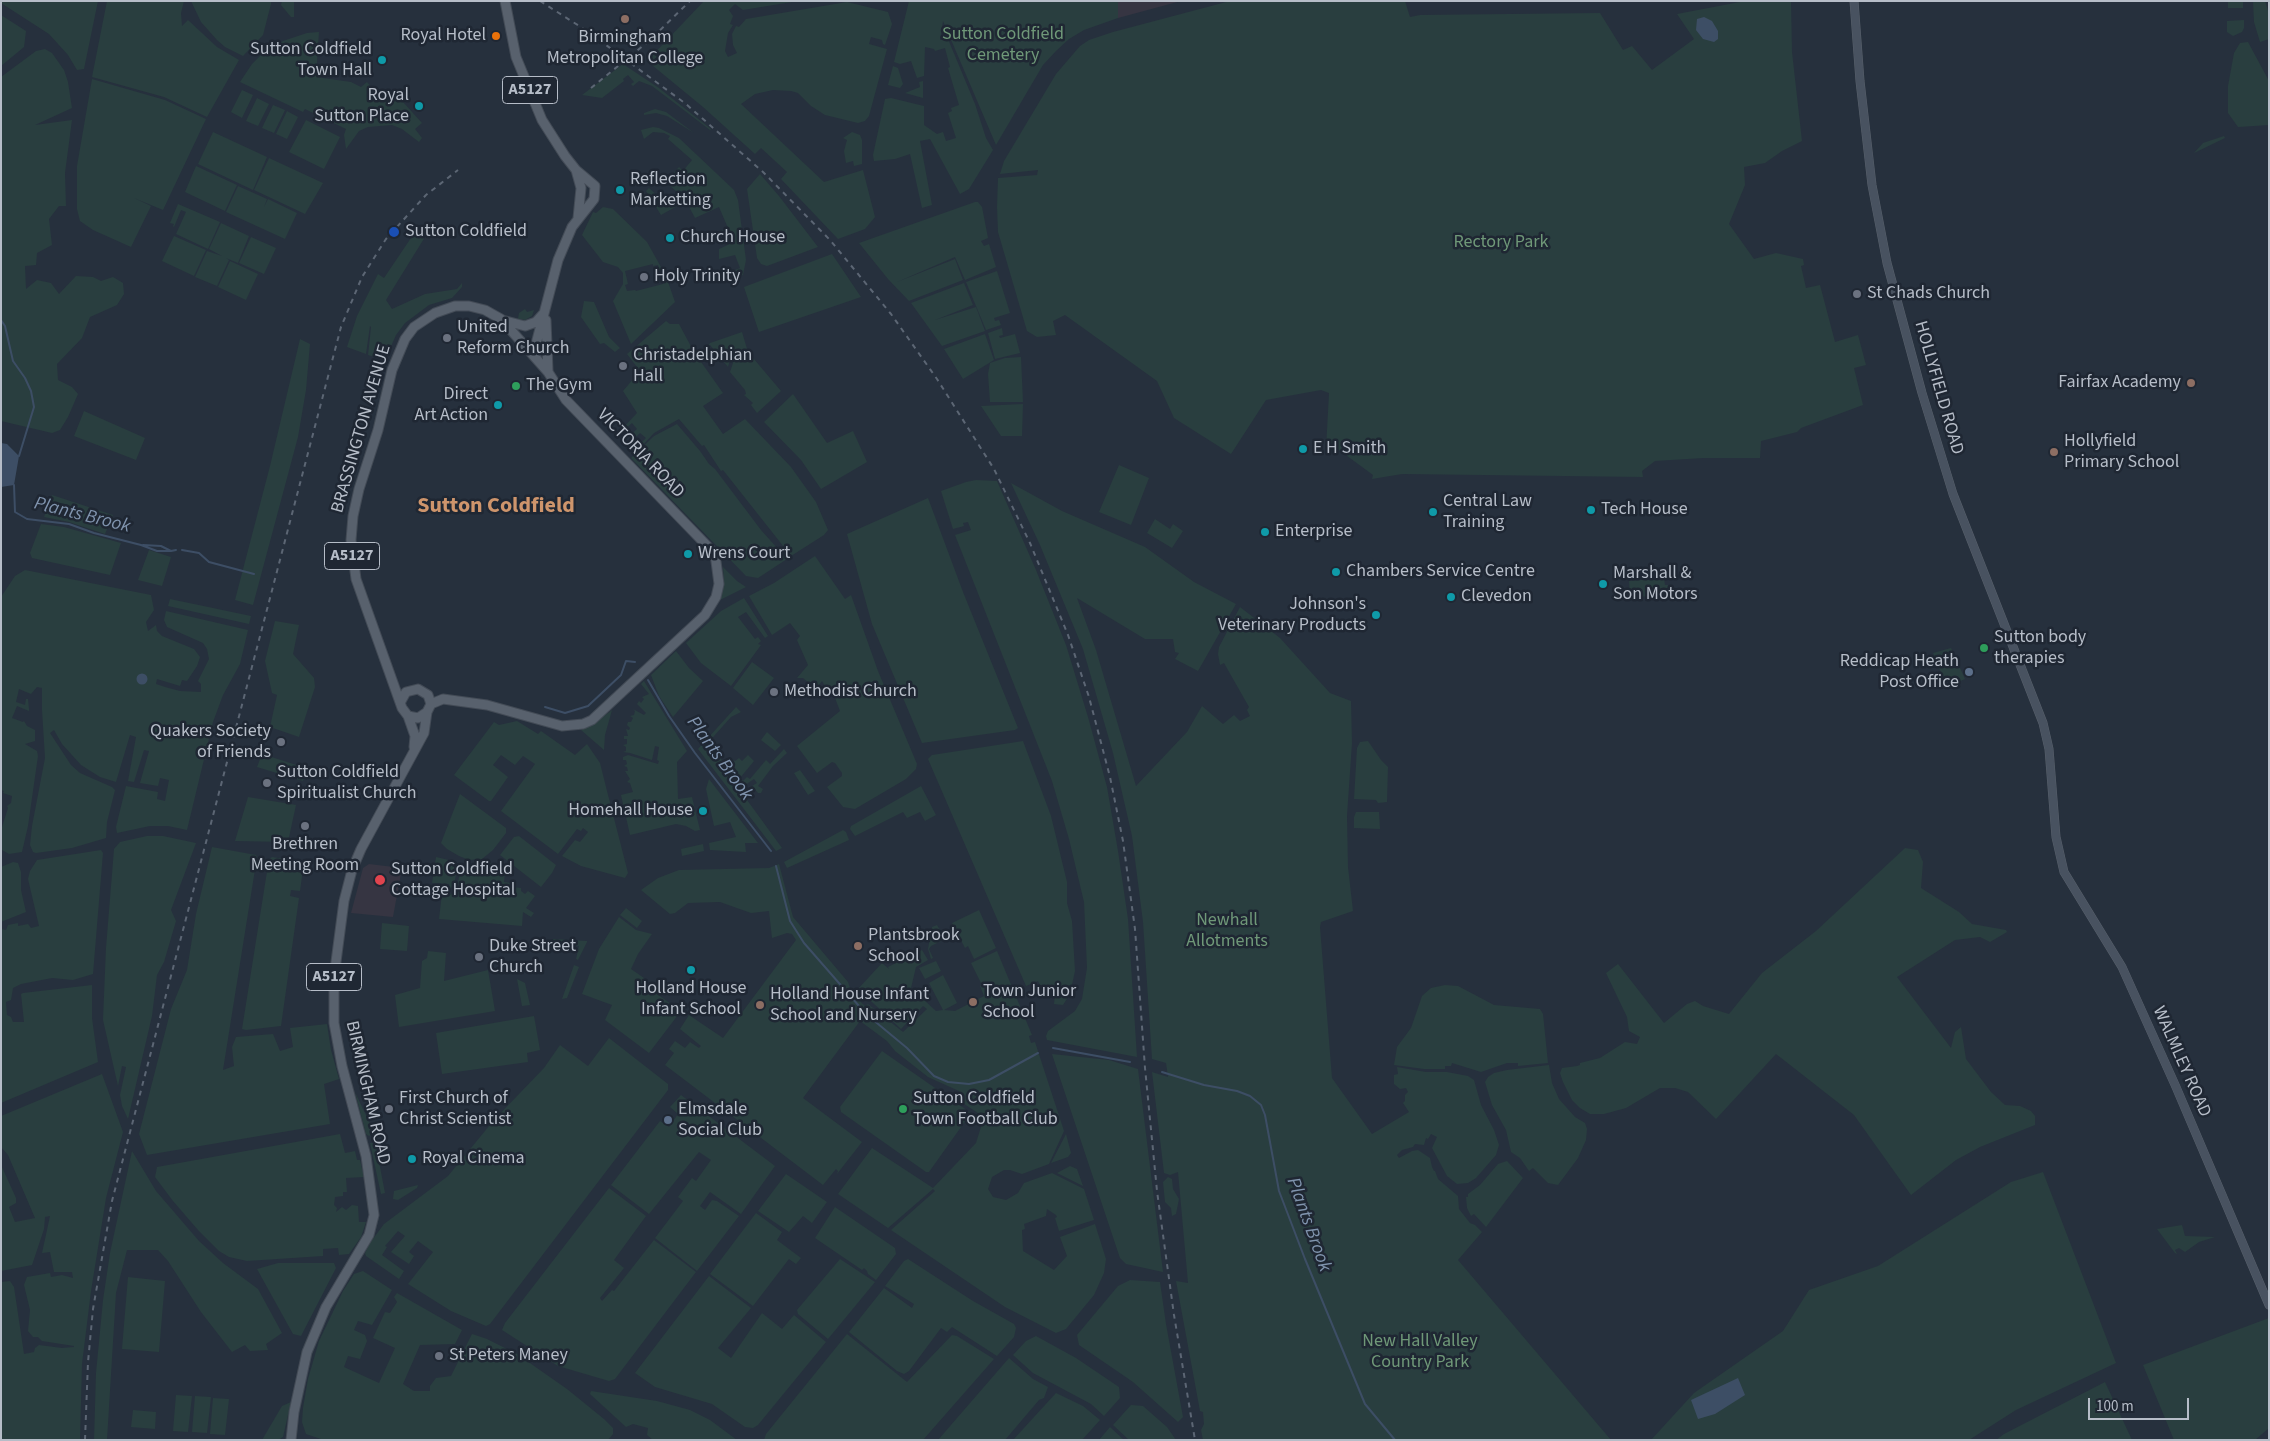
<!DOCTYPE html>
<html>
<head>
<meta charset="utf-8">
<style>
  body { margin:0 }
  #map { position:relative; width:2270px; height:1441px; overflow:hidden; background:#26303d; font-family:"Source Sans 3",sans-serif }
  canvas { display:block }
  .frame { position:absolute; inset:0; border:2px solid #b6bdc8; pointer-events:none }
  .scale { position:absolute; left:2088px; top:1398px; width:101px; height:22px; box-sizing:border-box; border:2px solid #b6bdc8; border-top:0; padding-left:6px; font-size:15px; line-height:18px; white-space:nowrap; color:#b6bdc8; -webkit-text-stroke:4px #1f2733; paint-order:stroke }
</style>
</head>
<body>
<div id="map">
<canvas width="2270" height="1441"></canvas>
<div class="frame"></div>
<div class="scale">100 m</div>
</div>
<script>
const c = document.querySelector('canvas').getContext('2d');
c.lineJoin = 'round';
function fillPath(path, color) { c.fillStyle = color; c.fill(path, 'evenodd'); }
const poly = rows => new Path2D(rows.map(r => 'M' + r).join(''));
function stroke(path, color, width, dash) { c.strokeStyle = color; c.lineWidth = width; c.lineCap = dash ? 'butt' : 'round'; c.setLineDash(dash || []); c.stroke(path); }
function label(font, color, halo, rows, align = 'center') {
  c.font = font + ' "Source Sans 3",sans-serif'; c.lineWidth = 5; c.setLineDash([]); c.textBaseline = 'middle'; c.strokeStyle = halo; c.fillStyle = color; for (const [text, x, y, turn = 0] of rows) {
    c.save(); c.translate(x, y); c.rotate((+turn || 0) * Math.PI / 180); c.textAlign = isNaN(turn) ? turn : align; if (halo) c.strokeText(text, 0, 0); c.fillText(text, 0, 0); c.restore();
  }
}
fillPath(poly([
  [1118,1,1181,1,1118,18],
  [369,864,402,868,393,917,351,913,363,868]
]), '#363542');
fillPath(poly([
  [1,1,98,1,84,69,77,70,68,55,49,34,1,3],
  [107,1,184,1,181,13,182,26,188,20,217,47,239,60,207,117,164,97,92,77],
  [191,1,271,1,271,4,263,35,243,56,225,47,217,40,201,22],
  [282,1,294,1,294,17,291,17,281,5],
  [704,1,798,1,743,10,735,4,729,10,733,16,730,24,733,25,728,33,725,51,728,57,737,53,733,45,732,34,736,26,739,27,746,19,847,2,888,12,892,24,885,45,883,44,882,40,871,37,869,44,887,49,869,116,865,121,858,123,825,115,811,106,798,93,791,91,773,90,755,94,741,104,824,182,863,170,875,217,865,229,838,239,781,179,787,172,761,148,755,154,703,107,647,61],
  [909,1,1118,1,1118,18,1084,30,1069,39,1056,51,1043,65,996,145,943,21,940,40,948,39,975,104,986,138,993,150,969,189,960,194,930,139,920,141,932,205,922,208,910,154,895,159,874,161,873,155,885,99,891,98,924,106,924,125,937,134,943,132,946,141,956,138,948,113,952,111,951,108,959,105,948,68,950,67,945,48,935,51,934,49,925,47,924,76,917,78,911,61,900,64,894,62],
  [1230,1,1405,1,1410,17,1420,15,1600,13,1623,50,1632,46,1652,70,1694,39,1677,14,1745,1,1791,1,1792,52,1802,141,1782,151,1765,163,1744,167,1745,185,1729,224,1754,259,1776,253,1803,259,1804,265,1801,266,1806,288,1820,285,1835,342,1858,335,1866,365,1854,368,1863,405,1801,428,1797,432,1761,441,1760,458,1703,458,1655,461,1642,471,1643,477,1402,474,1372,479,1373,475,1339,450,1326,449,1329,393,1321,390,1266,400,1231,454,1174,418,1157,381,1065,315,1053,321,1056,335,1037,337,1027,331,998,232,997,207,998,178,1037,175,1038,170,1000,174,1004,161,1056,74,1080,46,1089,40,1113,32],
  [2228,1,2243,1,2243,8,2228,8],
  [2253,1,2265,1,2269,14,2269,39,2260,42,2254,22],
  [1,15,26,31,24,47,1,66],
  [2244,20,2244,28,2242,32,2233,36,2227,32,2227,21],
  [319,32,316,77,351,82,361,87,367,82,383,101,394,92,422,123,415,129,422,138,419,142,402,129,392,125,368,127,359,131,346,149,344,135,346,129,305,109,303,112,240,82,252,64,264,52,283,41,307,33],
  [2248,42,2269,81,2269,125,2238,127,2228,113,2228,86,2234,53,2240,43],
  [45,49,52,53,64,70,68,82,72,108,35,125,72,120,65,173,66,206,59,206,49,219,52,245,37,253,36,265,25,266,26,289,37,280,51,283,59,294,76,276,93,277,101,281,113,277,123,283,124,294,117,305,90,317,82,338,57,364,58,380,72,387,78,394,68,417,60,430,52,433,1,421,1,77,36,51],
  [623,64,659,88,711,129,710,130,652,86,639,81,633,86,631,84,634,82,628,75,623,79,624,81,602,98,582,95],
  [893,66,898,68,903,84,900,88,888,85],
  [92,79,165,100,206,119,163,210,134,198,151,206,131,247,93,230,80,221,77,209,77,166],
  [923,81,923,98,905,93,920,87,919,82],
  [242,90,253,95,242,118,231,112],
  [257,98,269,104,258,126,246,121],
  [273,105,285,110,274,133,262,128],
  [655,109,666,112,694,133,667,116,656,113,644,115,644,113],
  [287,111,298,117,287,139,276,134],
  [306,120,340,137,324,169,289,152],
  [653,127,659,128,679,138,734,190,738,200,746,260,743,275,728,281,725,274,740,268,735,255,719,259,719,249,732,243,730,236,724,237,721,231,728,228,719,207,695,218,686,201,661,215,646,191,649,188,671,208,681,195,665,182,679,167,683,171,692,160,668,139,670,136,664,133,653,132,644,139,641,130],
  [213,132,267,157,253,190,198,164],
  [852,132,860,135,862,140,862,164,854,166,853,161,846,163,844,151,847,140,843,138],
  [2224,136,2225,138,2194,153,2203,143],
  [269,158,323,183,305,214,254,190],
  [196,166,237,185,225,211,185,192],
  [760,174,779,196,818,247,767,266,761,264,757,258,747,189],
  [238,186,267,199,264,207,268,199,297,213,285,239,226,212],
  [975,202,978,202,982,207,988,238,981,241,984,246,989,244,996,267,965,280,955,257,897,282,955,259,963,280,914,299,909,301,888,279,859,243],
  [178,204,220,222,208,249,176,234,186,212,181,210,174,227,173,226,174,224,170,223],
  [603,207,613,209,647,242,666,276,675,302,631,344,613,301,623,284,623,273,618,267,603,262,582,235,593,212,596,213],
  [653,264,653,266,658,265,663,284,636,291,635,290,627,291,625,285,628,284,625,271],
  [221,223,249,236,238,263,226,258,229,260,217,286,195,277,207,251,222,256,209,249],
  [415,232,425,237,386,300,392,309,425,294,457,289,462,283,462,287,452,298,429,305,405,323,396,335,385,360,368,355,371,327,370,326,366,354,347,347,357,316,378,274,384,278],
  [174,236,206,250,194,276,162,261],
  [251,237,276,248,264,274,239,263],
  [832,254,861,297,759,332,744,287],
  [230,261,258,274,246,300,218,287],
  [997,271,1010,313,994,318,995,321,999,320,1001,325,986,330,966,282],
  [964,283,973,305,935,320,976,307,985,331,942,346,911,303],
  [584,301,594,302,609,337,620,348,615,352,604,343,600,344,581,317],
  [525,309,527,312,534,310,532,316,525,320,518,319,519,313],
  [666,321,670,324,679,324,694,352,723,393,703,406,723,434,745,419,791,467,816,502,828,530,824,535,791,556,723,470,721,471,704,445,702,446,679,419,654,433,641,447,639,445,646,438,640,433,634,439,632,438,630,435,637,429,632,423,625,429,623,428,637,413,623,391,640,371,627,354],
  [1002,328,1003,335,999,336,1000,338,1015,334,1020,353,995,359,988,333],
  [742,332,748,352,781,391,757,413,751,405,753,403,744,395,746,394,745,390,730,372,733,363,730,360,728,367,710,345,706,348,710,343],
  [985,334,994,360,963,379,944,349],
  [300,339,310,344,306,390,298,437,253,605,235,600,270,466],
  [1021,357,1023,402,990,402,988,374,990,363,1005,358],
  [793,394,827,443,853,431,867,462,821,489,801,460,764,422],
  [1023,404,1022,436,1001,436,981,406],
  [84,411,145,438,136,460,74,436],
  [677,424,700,451,709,464,715,469,761,530,787,559,758,578,746,576,631,458,654,436],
  [1119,465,1149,478,1131,525,1099,512],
  [976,480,997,481,1036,570,1066,645,1088,717,1107,787,1118,851,1128,919,1137,1057,1047,1040,1046,1036,1048,1031,1075,1011,1082,999,1087,968,1084,902,1069,839,1052,781,955,535,971,530,968,522,963,523,964,526,953,529,941,491,966,482],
  [1011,483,1062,511,1145,547,1194,582,1236,604,1198,671,1175,659,1179,653,1175,652,1173,639,1145,639,1077,598,1096,650,1136,786,1187,732,1202,706,1223,724,1234,715,1240,721,1250,716,1247,710,1249,707,1224,663,1220,665,1218,654,1219,647,1240,607,1280,638,1330,693,1351,701,1352,743,1347,816,1348,867,1353,911,1321,922,1320,927,1332,1078,1372,1134,1409,1112,1403,1103,1405,1101,1405,1095,1408,1092,1406,1088,1400,1089,1394,1084,1394,1075,1398,1074,1397,1067,1426,1072,1447,1072,1468,1076,1474,1080,1481,1105,1494,1130,1499,1145,1496,1155,1476,1178,1468,1183,1457,1184,1447,1176,1432,1148,1437,1137,1431,1134,1428,1139,1426,1138,1424,1145,1415,1144,1413,1147,1402,1150,1397,1155,1399,1158,1412,1151,1418,1150,1430,1158,1432,1167,1434,1171,1435,1171,1438,1179,1458,1196,1459,1209,1470,1223,1475,1225,1482,1232,1458,1260,1611,1440,1203,1440,1201,1430,1204,1424,1203,1412,1200,1411,1176,1281,1188,1283,1178,1172,1170,1175,1164,1173,1152,1072,1168,1077,1166,1063,1152,1059,1143,922,1132,836,1113,753,1083,649,1040,545],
  [52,495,113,515,105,534,69,522,44,517],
  [928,498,963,592,1018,728,1015,730,922,743,872,624,847,534],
  [1155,519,1170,529,1173,524,1183,531,1172,548,1147,533],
  [41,524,64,527,121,543,110,575,32,558,30,553],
  [149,550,171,557,162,586,138,580],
  [815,556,845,599,851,595,878,671,917,764,916,769,906,779,855,809,843,807,827,787,842,776,842,773,835,763,832,762,817,773,797,746,840,711,830,685,825,686,822,681,816,689,803,678,797,678,808,665,797,640,800,636,790,623,772,635,749,596,774,583],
  [723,567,737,581,746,587,720,600,724,582],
  [25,570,151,595,154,610,146,622,148,631,156,625,157,631,162,636,194,649,200,657,197,666,187,681,182,680,180,686,157,679,156,684,165,687,180,691,201,692,201,684,198,681,209,659,207,649,203,643,167,627,164,620,166,611,248,630,240,664,223,695,213,722,187,830,168,826,150,826,117,833,116,827,126,786,158,792,157,799,165,801,169,780,160,778,158,786,140,783,149,751,144,750,134,782,128,781,136,737,130,735,116,782,100,777,81,765,62,744,54,730,50,733,71,765,80,773,112,787,115,790,107,822,106,838,72,848,36,853,33,852,30,845,32,826,45,758,42,710,42,688,37,687,31,694,19,689,16,702,25,705,26,699,28,699,29,709,29,711,17,706,12,718,23,722,24,721,27,726,35,730,35,741,25,744,37,751,38,756,28,826,22,852,9,854,2,850,1,830,8,808,7,806,11,803,12,796,3,793,4,791,1,790,1,597,15,576],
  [1664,578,1665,585,1668,585,1666,594,1630,598,1629,581],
  [744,598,768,636,765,638,746,612,738,617,755,639,758,637,761,641,758,644,761,645,731,686,701,663,686,643,721,611],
  [170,599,251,616,249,624,168,606],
  [275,621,299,625,293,654,314,678,315,687,299,737,270,727,277,695,272,693,265,661],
  [1951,648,1965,679,1951,685,1948,679,1942,675,1933,653],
  [676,651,689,668,703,681,673,717,659,696,651,675],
  [752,662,774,678,753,705,733,688],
  [644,681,687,751,677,762,678,799,692,797,700,830,695,831,686,826,676,824,630,835,621,795,633,792,630,783,627,782,630,779,625,771,628,771,627,767,624,766,627,764,626,760,623,760,623,757,628,755,658,764,659,761,657,760,659,747,655,746,652,760,630,753,623,752,626,751,626,747,623,745,627,744,627,739,624,739,624,736,628,736,626,729,629,730,630,728,627,725,628,722,631,722,633,718,630,716,634,715,635,711,633,709,644,715,646,713,637,704,639,701,641,703,644,699,642,697,649,694,641,684],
  [736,707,741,712,731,717,706,745,726,764,732,759,735,761,739,758,742,761,748,755,754,761,740,778,743,781,747,777,750,779,766,760,770,764,784,749,787,753,773,766,758,786,763,789,761,793,758,793,752,786,757,783,754,779,739,789,782,848,776,851,698,749],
  [612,710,605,735,604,750,581,730,592,725],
  [517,721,538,734,541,731,575,755,587,744,600,763,606,787,628,873,625,878,581,866,562,856,575,840,580,842,588,832,583,828,581,831,577,829,558,854,501,811,535,764,523,756,515,765,501,755,493,765,508,777,491,801,489,801,454,775,494,722,499,725],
  [767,732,781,745,775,751,761,740],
  [1023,741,1051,816,1067,882,1067,903,1072,921,1075,971,1070,994,1063,1005,1054,1004,1055,996,1061,997,1062,992,1049,989,1048,994,1045,993,1046,989,1041,987,1038,981,1026,986,928,759,932,755],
  [1368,741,1381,760,1388,767,1387,802,1378,803,1376,800,1354,799,1357,748,1360,742],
  [262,754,306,768,303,781,257,767],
  [800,770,815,791,808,795,794,773],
  [709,779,758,843,745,843,746,852,710,850,709,843,736,837,730,822,714,826,706,789],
  [921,786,936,815,925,821,920,812,907,818,903,812,855,836,850,829,851,826],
  [460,794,506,828,506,833,493,850,482,859,469,860,459,856,447,849,441,843],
  [248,797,296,805,288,842,235,841],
  [1356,812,1379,812,1380,829,1354,828,1354,817],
  [843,830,846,832,849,840,787,868,784,862],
  [147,836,163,836,196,843,171,910,176,921,164,962,157,975,152,1016,128,1119,122,1106,120,1095,126,1067,122,1066,118,1086,103,1020,106,948,114,849,120,842],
  [519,836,556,865,552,873,541,887,500,855,514,837],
  [703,844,704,851,682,856,681,849],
  [212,847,256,855,257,857,223,1070,234,1066,232,1047,236,1037,273,1034,280,1051,293,1047,290,1028,327,1024,331,1050,339,1079,324,1084,330,1124,147,1155,139,1134,171,1009,187,970,196,914],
  [1905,848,1918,850,1923,862,1921,888,1959,912,1972,924,2006,930,2007,932,1990,942,1980,937,1955,940,1897,977,1951,1048,1955,1032,1961,1027,1966,1059,1991,1092,2005,1105,2020,1106,2031,1111,2035,1116,2035,1125,1980,1147,1956,1160,1911,1195,1854,1115,1776,1054,1716,1119,1688,1092,1675,1088,1660,1088,1626,1108,1604,1114,1590,1114,1580,1108,1572,1100,1563,1082,1560,1073,1562,1068,1577,1066,1580,1065,1580,1063,1600,1058,1625,1042,1637,1044,1640,1037,1629,1031,1627,1017,1606,973,1618,964,1664,1023,1687,1004,1695,1001,1703,1006,1729,1014,1762,973,1816,931],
  [101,850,103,853,93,974,73,980,52,978,21,984,13,988,11,1000,6,1002,7,1015,11,1017,13,1022,24,1022,21,994,23,993,92,985,92,1018,98,1062,1,1103,1,929,6,930,8,925,18,923,18,926,28,924,31,928,39,926,28,879,30,871,37,860],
  [272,857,304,862,300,891,291,890,290,896,299,898,281,1026,246,1030,242,1029,269,859],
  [436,857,453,861,458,864,454,885,450,889,449,884,432,883],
  [13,862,18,863,21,872,21,890,26,912,1,922,1,867],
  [491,863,497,863,505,870,504,882,512,883,512,887,521,888,521,891,525,894,528,891,535,896,526,908,534,913,531,917,523,912,522,926,439,919,442,893,456,894,460,871,464,868,482,866],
  [779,864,793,917,848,982,852,994,865,1006,868,1004,903,1032,927,1009,923,1006,901,1029,858,989,882,963,889,969,888,967,922,950,928,960,916,967,911,988,936,1011,943,1010,929,983,943,975,957,1003,944,1010,955,1011,984,996,980,986,982,985,971,963,997,951,1032,1035,1029,1036,1031,1043,1035,1042,1064,1131,1049,1164,1022,1174,1010,1170,1004,1170,992,1177,988,1189,993,1197,1006,1200,1018,1193,1024,1183,1052,1173,1084,1189,1094,1220,1059,1231,1055,1218,1057,1217,1056,1215,1047,1209,1046,1216,1024,1224,1025,1229,1022,1230,1023,1251,1054,1270,1067,1256,1060,1237,1095,1224,1106,1259,1104,1273,1094,1295,1066,1329,1056,1333,1005,1307,891,1230,935,1191,933,1189,888,1228,838,1194,872,1148,933,1188,976,1143,984,1117,955,1098,959,1091,928,1077,895,1051,887,1041,860,1021,803,1098,862,1142,837,1174,838,1171,836,1169,823,1185,665,1065,674,1053,669,1049,675,1041,685,1048,690,1042,699,1048,701,1046,680,1029,689,1015,723,1038,796,940,792,934,787,933,772,938,769,911,751,913,720,902,688,903,675,913,670,914,641,890,658,878,679,870,769,868],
  [626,908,642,921,637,928,620,915],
  [979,910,996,948,974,959,968,946,965,948,952,923],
  [619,917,636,930,652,934,638,954,631,969,644,978,647,987,681,1011,649,1053,605,1020,612,1005,582,994,599,949],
  [382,923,409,926,407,951,380,949],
  [937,925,945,939,931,946,929,949,933,958,931,959,928,949,932,927],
  [553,939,587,941,587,942,578,960,576,959,579,946,552,944],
  [428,951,446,953,444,981,488,970,495,1011,399,1027,395,995,420,988,422,961,427,958],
  [936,961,941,971,925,979,919,968],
  [574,965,579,967,567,998,562,999],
  [517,979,525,983,530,1005,522,1006],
  [1445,985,1458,986,1494,1005,1540,1009,1543,1014,1548,1063,1518,1066,1518,1063,1507,1063,1481,1072,1452,1063,1451,1066,1445,1066,1445,1069,1424,1069,1394,1065,1397,1047,1411,1028,1422,996,1431,988],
  [534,1016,540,1050,527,1053,528,1062,442,1074,436,1033],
  [609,1038,668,1084,668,1090,490,1324,486,1326,451,1311,408,1284,433,1252,418,1241,409,1252,414,1256,409,1264,391,1252,405,1236,398,1231,385,1246,387,1247,382,1255,404,1271,399,1279,366,1256,365,1253,370,1243,384,1224,448,1176,494,1120,544,1068,560,1045,588,1066],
  [882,1051,971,1113,929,1172,926,1172,841,1112,840,1107],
  [1052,1054,1109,1060,1138,1069,1163,1272,1126,1264,1120,1258],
  [1549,1065,1552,1083,1559,1099,1575,1117,1585,1123,1587,1129,1586,1140,1578,1158,1558,1185,1548,1183,1533,1168,1529,1171,1520,1158,1511,1152,1506,1130,1492,1105,1485,1082,1488,1077,1494,1073,1507,1070],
  [102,1074,123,1132,106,1198,91,1291,82,1364,80,1440,1,1440,1,1282,10,1281,14,1287,24,1354,34,1352,35,1348,39,1345,62,1348,74,1347,74,1346,42,1341,38,1337,33,1337,28,1331,30,1310,24,1285,27,1277,50,1273,51,1277,62,1275,73,1278,72,1272,54,1272,50,1252,42,1253,50,1216,45,1217,44,1229,32,1265,1,1271,1,1165,16,1198,16,1203,9,1207,15,1222,35,1218,8,1155,1,1147,1,1116],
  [355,1092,372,1128,372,1134,369,1136,366,1134],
  [681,1095,775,1166,741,1214,710,1192,700,1206,705,1210,712,1200,717,1201,739,1216,697,1271,655,1238,683,1201,678,1197,692,1178,696,1181,711,1160,699,1152,649,1214,611,1185,660,1121,669,1127,678,1114,670,1107],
  [340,1134,345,1153,355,1151,357,1160,360,1160,364,1177,346,1178,347,1192,343,1192,343,1196,335,1197,334,1205,337,1208,336,1212,342,1207,346,1210,352,1205,358,1206,359,1222,366,1222,361,1237,349,1254,339,1255,338,1248,323,1249,323,1256,247,1261,229,1257,219,1251,198,1230,173,1201,155,1177,157,1167],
  [1066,1134,1071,1153,1068,1157,1051,1163],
  [370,1143,374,1143,376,1146,385,1193,381,1194],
  [132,1151,156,1191,199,1241,223,1263,258,1289,282,1333,266,1344,268,1350,250,1351,245,1345,232,1352,201,1312,168,1261,158,1250,127,1250,116,1293,107,1440,94,1440,96,1373,103,1300,110,1253],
  [1507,1161,1523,1178,1486,1227,1474,1214,1471,1216,1467,1208,1466,1197,1468,1197,1468,1194,1480,1185,1498,1164],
  [1070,1166,1077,1169,1083,1186,1057,1173],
  [2043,1172,2116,1363,2016,1410,1969,1440,1651,1440,1694,1393,1783,1331,1809,1290,1878,1266,2011,1182],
  [786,1174,827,1202,812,1223,803,1216,789,1232,758,1211],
  [1168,1177,1172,1179,1173,1189,1179,1199,1176,1214,1172,1216,1171,1208,1165,1202,1163,1182],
  [418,1185,417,1188,398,1200,393,1199,394,1191],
  [609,1188,646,1216,614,1260,624,1268,600,1298,602,1301,612,1290,614,1291,654,1240,696,1272,615,1379,609,1381,558,1366,502,1330,505,1323],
  [835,1207,895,1248,896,1254,876,1280,868,1274,867,1271,864,1268,862,1270,815,1238],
  [756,1213,782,1232,777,1240,801,1258,796,1264,789,1259,753,1306,710,1274],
  [2182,1225,2185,1236,2215,1237,2199,1242,2185,1252,2179,1248,2175,1250,2177,1254,2175,1253,2157,1229],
  [840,1259,875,1282,828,1339,798,1314,797,1310],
  [908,1259,973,1301,1014,1324,1016,1328,1014,1337,997,1356,952,1327,947,1332,941,1328,909,1371,904,1374,897,1371,849,1332,884,1288,912,1308,914,1304,885,1286,904,1261],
  [278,1263,334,1263,336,1268,301,1336,293,1334,257,1269],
  [363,1271,392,1290,372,1325,358,1321,354,1330,365,1335,367,1341,360,1359,348,1356,344,1367,379,1383,395,1348,373,1338,385,1312,390,1313,397,1302,394,1297,397,1293,462,1330,455,1344,420,1345,403,1384,414,1391,430,1391,430,1386,436,1378,451,1376,472,1334,487,1339,517,1354,567,1389,604,1419,613,1428,613,1434,608,1440,324,1440,306,1434,302,1422,303,1408,308,1379,319,1341,343,1291,354,1274],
  [709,1276,751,1308,718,1348,731,1358,762,1313,782,1329,794,1315,826,1342,758,1425,753,1428,745,1427,712,1404,655,1387,635,1373],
  [128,1277,165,1281,159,1352,122,1349],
  [1130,1280,1160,1282,1166,1324,1183,1417,1178,1422,1133,1382,1079,1345,1077,1335,1118,1286],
  [2269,1318,2269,1428,2255,1440,2174,1440,2143,1365],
  [847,1334,907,1382,952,1335,957,1336,994,1359,923,1440,764,1440,766,1434],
  [1036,1336,1076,1358,1119,1387,1120,1398,1104,1416,1091,1404,1033,1373,1013,1355,1026,1341],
  [1009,1358,1033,1379,1048,1387,1044,1398,1039,1400,1005,1440,938,1440],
  [2105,1382,2132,1440,1996,1440,2004,1434],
  [591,1391,657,1401,690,1410,710,1420,737,1440,653,1440,647,1435,648,1428,633,1424,626,1427,590,1394],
  [1056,1393,1083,1406,1100,1420,1082,1440,1013,1440],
  [176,1395,192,1396,188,1432,173,1431],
  [195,1396,211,1397,207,1433,192,1432],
  [213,1398,229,1399,225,1435,210,1434],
  [291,1402,283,1437,278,1440,262,1440,282,1406],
  [1131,1405,1143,1406,1167,1427,1176,1440,1129,1440,1113,1425],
  [133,1410,156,1412,155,1429,131,1427],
  [1110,1427,1124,1440,1099,1440]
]), '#293e3f');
fillPath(poly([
  [1704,17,1712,21,1718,31,1718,39,1714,42,1703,39,1696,30,1697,19],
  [1,443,7,444,19,456,14,485,1,487],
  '136.5 679a5.5 5.5 0 1 1 11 0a5.5 5.5 0 1 1-11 0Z',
  [1738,1378,1745,1395,1715,1414,1698,1419,1691,1400]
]), '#3d4e65');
stroke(poly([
  [1,320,5,326,13,361,25,378,31,391,34,407,19,456],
  [14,485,15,512,27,519,69,524,94,533,141,545,157,551,171,551],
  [143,545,161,546,171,551,176,550],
  [182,550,199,553,209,562,254,574],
  [648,680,669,716,695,753,771,851],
  [545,707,565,713,588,706,621,675,626,661,635,662],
  [776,866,790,921,804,943,866,1014,907,1048,934,1076,948,1082,969,1084,989,1080,1038,1053],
  [1053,1048,1130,1062],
  [1162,1072,1204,1085,1237,1091,1250,1096,1261,1105,1265,1115,1279,1191,1305,1259,1365,1404,1395,1440]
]), '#3d4e65', 2);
const secondary = poly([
  [1854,1,1860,81,1872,185,1887,263,1922,393,1953,494,2043,723,2049,749,2056,837,2064,872,2122,967,2176,1087,2269,1305]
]);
const primary = poly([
  [505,1,516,57,542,120,565,156,576,170,595,186,594,199,572,227,558,260,536,344,536,358],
  [576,170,581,188,578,218],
  [502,320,525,326,536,322,544,313],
  [546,320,548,371],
  [401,701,406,692,418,689,428,695,431,704,427,712,418,718,408,716,402,708,356,579,351,540,353,516,359,489,378,430,392,370,405,339,414,327,435,313,455,306,469,306,485,310,501,319,548,372,566,400,715,554,719,584,716,597,705,615,592,720,583,724,562,726,487,705,443,699,431,704],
  [408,716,415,736,414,747],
  [291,1440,294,1412,307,1352,326,1307,369,1235,374,1215,366,1156,342,1066,334,1023,334,977,344,901,352,870,361,849,424,733,427,712]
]);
stroke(secondary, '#58606b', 9);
stroke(primary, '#434b56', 11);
stroke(secondary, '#485260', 8);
stroke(primary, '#58616d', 9);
stroke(poly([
  [540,1,587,31,686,104,763,172,830,240,891,314,937,379,994,469,1030,543,1068,635,1089,697,1110,777,1123,841,1135,929,1145,1068,1157,1191,1174,1315,1195,1440],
  [591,88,649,41,690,1],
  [85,1440,88,1362,93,1309,112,1201,341,327,362,277,386,239,426,195,458,170]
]), '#5c6674', 2, [5, 5]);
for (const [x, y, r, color] of [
  [625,19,5,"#8d6e63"],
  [496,36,5,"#e8710a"],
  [382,60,5,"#0f9aa8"],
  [419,106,5,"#0f9aa8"],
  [620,190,5,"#0f9aa8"],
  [394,232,6,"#1a4fb4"],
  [670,238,5,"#0f9aa8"],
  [644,277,5,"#6b7280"],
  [1857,294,5,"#6b7280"],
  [447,338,5,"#6b7280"],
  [623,366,5,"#6b7280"],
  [2191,383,5,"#8d6e63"],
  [516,386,5,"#2e9e5b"],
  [498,405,5,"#0f9aa8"],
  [1303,449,5,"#0f9aa8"],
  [2054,452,5,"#8d6e63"],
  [1591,510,5,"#0f9aa8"],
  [1433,512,5,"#0f9aa8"],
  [1265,532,5,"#0f9aa8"],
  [688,554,5,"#0f9aa8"],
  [1336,572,5,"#0f9aa8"],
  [1603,584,5,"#0f9aa8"],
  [1451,597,5,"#0f9aa8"],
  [1376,615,5,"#0f9aa8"],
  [1984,648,5,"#2e9e5b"],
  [1969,672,5,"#5c6f8a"],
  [774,692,5,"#6b7280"],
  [281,742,5,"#6b7280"],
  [267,783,5,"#6b7280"],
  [703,811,5,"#0f9aa8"],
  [305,826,5,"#6b7280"],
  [380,880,6,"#e0444e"],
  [858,946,5,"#8d6e63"],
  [479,957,5,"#6b7280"],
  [691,970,5,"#0f9aa8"],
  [973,1002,5,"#8d6e63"],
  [760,1005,5,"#8d6e63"],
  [389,1109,5,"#6b7280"],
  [903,1109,5,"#2e9e5b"],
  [668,1120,5,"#5c6f8a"],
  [412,1159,5,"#0f9aa8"],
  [439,1356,5,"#6b7280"]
]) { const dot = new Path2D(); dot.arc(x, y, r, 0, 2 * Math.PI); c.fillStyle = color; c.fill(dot); stroke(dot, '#1f2733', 2); }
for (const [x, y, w] of [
  [530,90,55],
  [352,556,55],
  [334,977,55]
]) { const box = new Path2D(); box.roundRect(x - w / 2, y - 13.5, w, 27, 4); c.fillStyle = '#1f2733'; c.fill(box); stroke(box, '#b6bdc8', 1); }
label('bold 16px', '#b6bdc8', null, [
  ["A5127",530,90],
  ["A5127",352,556],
  ["A5127",334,977]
]);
label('18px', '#6f9878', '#1f2733', [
  ["Sutton Coldfield",1003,35],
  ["Cemetery",1003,56],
  ["Rectory Park",1501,243],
  ["Newhall",1227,921],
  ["Allotments",1227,942],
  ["New Hall Valley",1420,1342],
  ["Country Park",1420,1363]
]);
label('18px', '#b6bdc8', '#1f2733', [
  ["Royal Hotel",486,36,"right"],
  ["Birmingham",625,38,"center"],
  ["Metropolitan College",625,59,"center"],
  ["Sutton Coldfield",372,50,"right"],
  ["Town Hall",372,71,"right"],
  ["Royal",409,96,"right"],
  ["Sutton Place",409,117,"right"],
  ["Reflection",630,180],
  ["Marketting",630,201],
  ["Sutton Coldfield",405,232],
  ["Church House",680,238],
  ["Holy Trinity",654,277],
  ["St Chads Church",1867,294],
  ["United",457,328],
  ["Reform Church",457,349],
  ["Christadelphian",633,356],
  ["Hall",633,377],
  ["Fairfax Academy",2181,383,"right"],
  ["The Gym",526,386],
  ["Direct",488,395,"right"],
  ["Art Action",488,416,"right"],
  ["Hollyfield",2064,442],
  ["Primary School",2064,463],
  ["E H Smith",1313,449],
  ["Central Law",1443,502],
  ["Training",1443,523],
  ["Tech House",1601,510],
  ["Enterprise",1275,532],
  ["Wrens Court",698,554],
  ["Chambers Service Centre",1346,572],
  ["Marshall &",1613,574],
  ["Son Motors",1613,595],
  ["Clevedon",1461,597],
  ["Johnson's",1366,605,"right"],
  ["Veterinary Products",1366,626,"right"],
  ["Sutton body",1994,638],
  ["therapies",1994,659],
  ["Reddicap Heath",1959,662,"right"],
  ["Post Office",1959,683,"right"],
  ["Methodist Church",784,692],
  ["Quakers Society",271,732,"right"],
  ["of Friends",271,753,"right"],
  ["Sutton Coldfield",277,773],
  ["Spiritualist Church",277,794],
  ["Homehall House",693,811,"right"],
  ["Brethren",305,845,"center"],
  ["Meeting Room",305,866,"center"],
  ["Sutton Coldfield",391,870],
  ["Cottage Hospital",391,891],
  ["Plantsbrook",868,936],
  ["School",868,957],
  ["Duke Street",489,947],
  ["Church",489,968],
  ["Holland House",691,989,"center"],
  ["Infant School",691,1010,"center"],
  ["Town Junior",983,992],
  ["School",983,1013],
  ["Holland House Infant",770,995],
  ["School and Nursery",770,1016],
  ["First Church of",399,1099],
  ["Christ Scientist",399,1120],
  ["Sutton Coldfield",913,1099],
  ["Town Football Club",913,1120],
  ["Elmsdale",678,1110],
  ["Social Club",678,1131],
  ["Royal Cinema",422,1159],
  ["St Peters Maney",449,1356]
], 'left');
label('18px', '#b6bdc8', '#1f2733', [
  ["HOLLYFIELD ROAD",1938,388,74],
  ["BRASSINGTON AVENUE",362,429,-74],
  ["VICTORIA ROAD",640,454,46],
  ["WALMLEY ROAD",2181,1062,66],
  ["BIRMINGHAM ROAD",367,1093,77]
]);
label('italic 19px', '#8094ae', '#1f2733', [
  ["Plants Brook",82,516,14],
  ["Plants Brook",719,759,54],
  ["Plants Brook",1308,1225,70]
]);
label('bold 22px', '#ce956c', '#1f2733', [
  ["Sutton Coldfield",496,507]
]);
</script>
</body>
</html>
